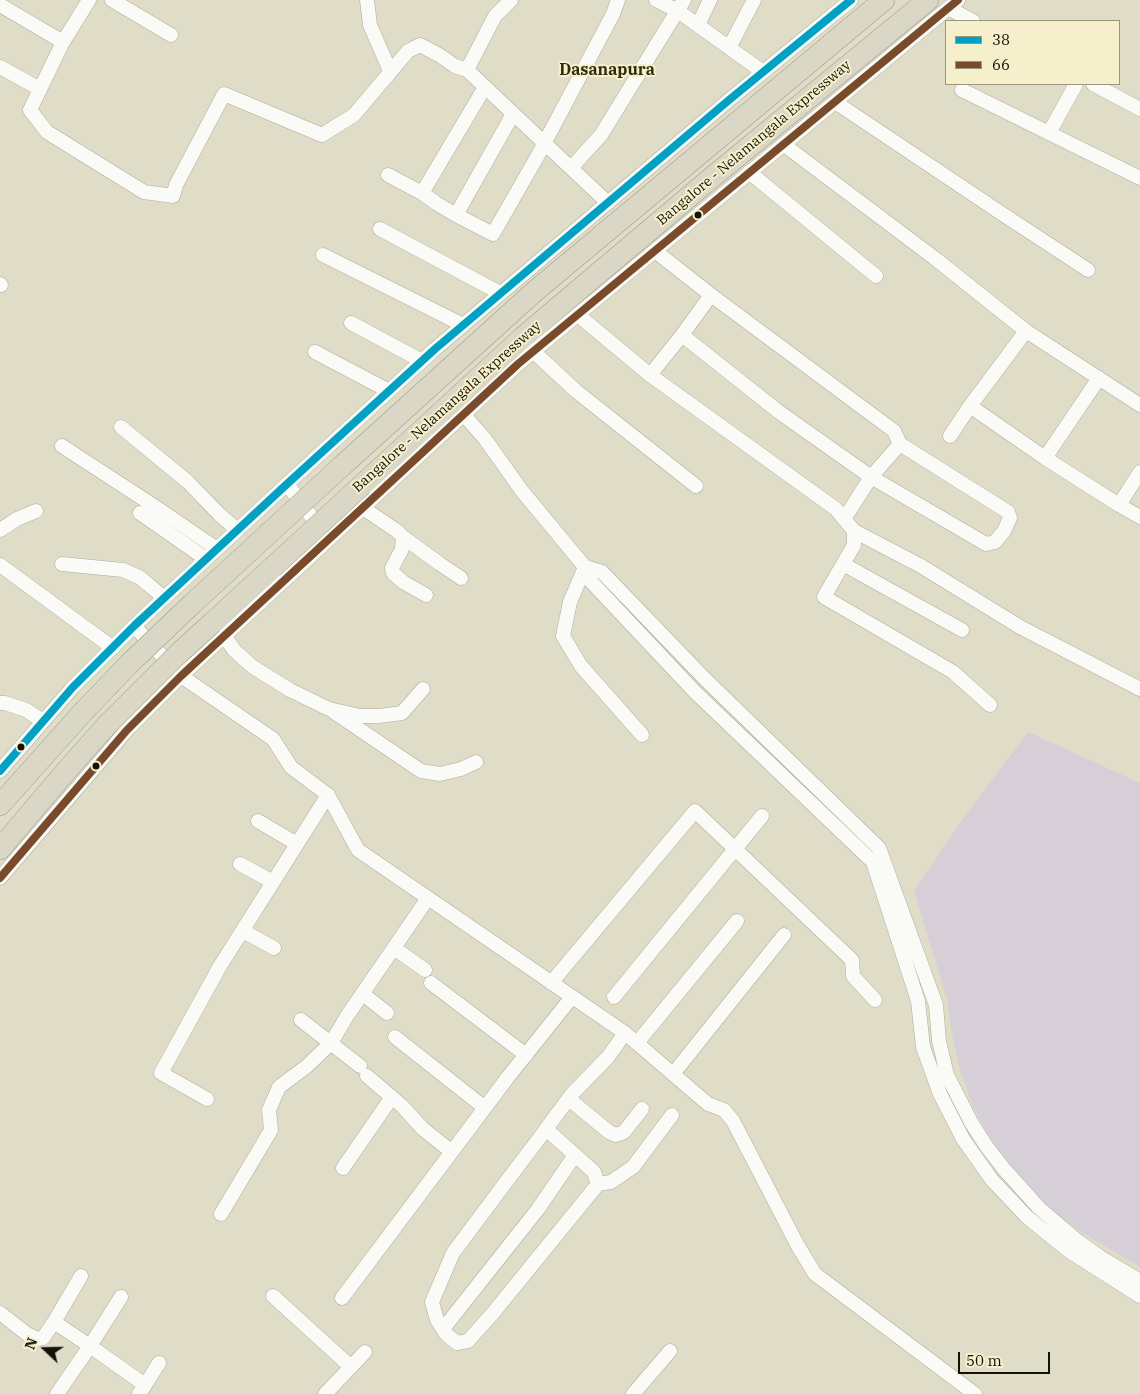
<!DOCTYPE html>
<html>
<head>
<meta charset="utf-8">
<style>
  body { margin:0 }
  #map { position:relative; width:1140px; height:1394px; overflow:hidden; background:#dfdcc8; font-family:"IBM Plex Serif",serif }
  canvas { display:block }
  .legend { position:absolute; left:945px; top:20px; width:175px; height:65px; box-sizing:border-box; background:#f5efcc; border:1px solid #9b967d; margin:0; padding:6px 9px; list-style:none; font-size:15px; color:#141106 }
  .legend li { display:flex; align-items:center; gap:10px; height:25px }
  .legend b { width:25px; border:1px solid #9b967d }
  .north { position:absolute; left:20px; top:1324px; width:50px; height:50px; -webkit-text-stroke:4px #f5efcc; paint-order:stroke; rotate:291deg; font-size:14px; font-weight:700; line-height:20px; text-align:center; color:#141106 }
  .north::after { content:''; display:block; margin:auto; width:18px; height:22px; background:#141106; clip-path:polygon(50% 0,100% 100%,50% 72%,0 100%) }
  .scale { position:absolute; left:958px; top:1352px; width:92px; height:22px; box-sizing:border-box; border:2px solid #141106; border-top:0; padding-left:6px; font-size:15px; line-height:18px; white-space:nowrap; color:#141106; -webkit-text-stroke:4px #f5efcc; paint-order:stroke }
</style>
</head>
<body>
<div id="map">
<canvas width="1140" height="1394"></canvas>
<ul class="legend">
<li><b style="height:6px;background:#01a1c4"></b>38</li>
<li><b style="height:6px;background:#7a4b2a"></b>66</li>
</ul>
<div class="north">N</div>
<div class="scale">50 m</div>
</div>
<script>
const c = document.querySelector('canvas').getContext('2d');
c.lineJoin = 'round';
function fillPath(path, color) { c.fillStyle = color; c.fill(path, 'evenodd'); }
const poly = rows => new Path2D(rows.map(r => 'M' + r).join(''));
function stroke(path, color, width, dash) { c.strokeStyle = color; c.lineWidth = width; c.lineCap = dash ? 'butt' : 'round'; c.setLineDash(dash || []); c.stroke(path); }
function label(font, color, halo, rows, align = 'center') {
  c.font = font + ' "IBM Plex Serif",serif'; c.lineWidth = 4; c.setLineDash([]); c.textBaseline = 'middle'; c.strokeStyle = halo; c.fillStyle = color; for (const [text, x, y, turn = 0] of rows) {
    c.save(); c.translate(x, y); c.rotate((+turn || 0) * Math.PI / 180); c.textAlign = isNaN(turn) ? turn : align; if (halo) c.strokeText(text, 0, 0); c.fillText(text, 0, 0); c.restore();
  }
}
fillPath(poly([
  [1028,732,1140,783,1140,1267,1088,1236,1052,1211,1036,1196,1007,1163,994,1145,973,1107,959,1066,950,1024,948,1002,914,891,958,826]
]), '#d7cfd7');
const minor = poly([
  [89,0,63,42,30,110,47,132,144,192,173,196,176,185,224,94,322,135,354,115,408,51,420,45,439,55,455,66,467,70],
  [112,0,171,35],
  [367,0,370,25,390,71],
  [511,0,495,16,467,70,608,203],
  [656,0,678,11,763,72],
  [0,5,63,42],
  [948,8,973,21],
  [698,25,710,0],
  [729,48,754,0],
  [0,67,40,89],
  [1093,84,1140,109],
  [485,87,422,193,436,203,456,215,513,114],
  [962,90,1140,178],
  [835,102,1007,217,1088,270],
  [1049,133,1076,84],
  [783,144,937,260,1026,331,1140,405],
  [571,168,601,135,684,0],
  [749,172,876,276],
  [388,175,422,193],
  [456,215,493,234,537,157,613,14,618,0],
  [380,229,500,293],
  [655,251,711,295,894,431,900,444,1008,512,1010,518,1004,531,995,542,986,544,871,477,779,412,682,335],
  [323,255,463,325],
  [0,284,1,285],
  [578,315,650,375,836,509,854,531,854,545,824,597,953,672,990,705],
  [351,323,422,361],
  [1026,331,970,406,1045,458,1119,505,1140,517],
  [315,352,389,391],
  [534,352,576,391,696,486],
  [650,375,682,335,711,295],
  [464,415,485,439,522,491,585,567,602,572,705,679,879,848,936,1005,939,1041,947,1075,972,1124,987,1147,1004,1169,1039,1208,1079,1242,1100,1257,1140,1281],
  [121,427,188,482,219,514,237,530],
  [950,436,970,406],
  [62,446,157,508,217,549],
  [1045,458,1099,378],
  [287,484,322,531],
  [1119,505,1140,472],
  [363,508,397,531,403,537,402,549,392,568,393,573,403,582,426,595],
  [140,513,206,559],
  [844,519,871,477,900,444],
  [0,530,17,519,36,511],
  [854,531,921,566,1020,627,1140,689],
  [403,537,440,564,461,578],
  [62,564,123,570,139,577,149,585,164,598],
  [843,564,962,630],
  [0,565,113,648],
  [585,567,570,602,563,636,581,666,642,735],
  [583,573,695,692,873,862,918,1001,923,1047,940,1094,963,1139,992,1180,1027,1217,1069,1251,1140,1296],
  [134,626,181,676,273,739,291,767,328,795,358,850,625,1033,708,1104,724,1110,733,1121,798,1246,815,1274,975,1394],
  [224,636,235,651,253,667,290,690,329,709,360,716,379,716,402,713,423,689],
  [0,703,5,703,26,710,43,721],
  [334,712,421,771,440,774,461,769,476,762],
  [0,771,73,687,134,626,287,484,435,349,729,100,851,0],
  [258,821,297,844],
  [240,864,273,882],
  [0,878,127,730,181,676,518,364,958,0],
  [243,931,274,948],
  [394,948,425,970],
  [431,983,526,1055],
  [551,983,695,811,852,960,853,976,875,1000],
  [363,994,387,1013],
  [614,997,762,816],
  [301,1020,360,1066],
  [395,1037,485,1108],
  [637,1043,737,921],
  [673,1074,784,935],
  [367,1076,402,1106,423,1129,452,1152],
  [207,1099,161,1073,220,966,328,795],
  [569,1099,609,1132,616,1135,624,1132,642,1109],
  [546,1129,594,1172,598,1184,493,1313,468,1341,457,1343,446,1334,437,1320,432,1302,453,1253,506,1182,544,1132,546,1129,572,1094,608,1057,625,1033],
  [343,1168,392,1097],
  [598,1184,611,1182,633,1167,672,1115],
  [221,1214,271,1130,269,1110,279,1087,307,1066,331,1043,347,1016,428,898],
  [273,1296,351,1367],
  [342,1298,508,1077,572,997],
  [0,1313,27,1334,37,1339,43,1338,54,1322,90,1346,145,1385,139,1394],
  [54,1322,81,1276],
  [443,1329,538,1209,575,1155],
  [145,1385,159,1363],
  [57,1394,90,1346,121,1297],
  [325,1394,365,1352],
  [633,1394,670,1351]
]);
const highway = poly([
  [343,465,534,292,884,0],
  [362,485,522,338,588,282,716,174,928,0],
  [192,604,254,547],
  [212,623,273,567],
  [0,805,83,712],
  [0,849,66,771,106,726]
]);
stroke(minor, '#afac9d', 15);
stroke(highway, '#a19d85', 22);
stroke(minor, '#fafaf7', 14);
stroke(highway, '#dad7c7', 21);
const highwayBridge = poly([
  [254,547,343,465],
  [273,567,362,485],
  [83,712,129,664,192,604],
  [106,726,178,654,212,623]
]);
stroke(highwayBridge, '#a19d85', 22, []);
stroke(highwayBridge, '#dad7c7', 21);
stroke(poly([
  [0,771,73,687,134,626,287,484,435,349,729,100,851,0]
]), '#01a1c4', 8);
stroke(poly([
  [0,878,127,730,181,676,518,364,958,0]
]), '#7a4b2a', 8);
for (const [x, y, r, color] of [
  [698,215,4.5,"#141106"],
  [21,747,4.5,"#141106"],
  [96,766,4.5,"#141106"]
]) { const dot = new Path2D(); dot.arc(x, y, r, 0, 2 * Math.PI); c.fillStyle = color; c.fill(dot); stroke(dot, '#f5efcc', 2); }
label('14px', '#141106', '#f5efcc', [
  ["Bangalore - Nelamangala Expressway",754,143,-40],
  ["Bangalore - Nelamangala Expressway",447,407,-42]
]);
label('bold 16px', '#322d0e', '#f5efcc', [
  ["Dasanapura",607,70]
]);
</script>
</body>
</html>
